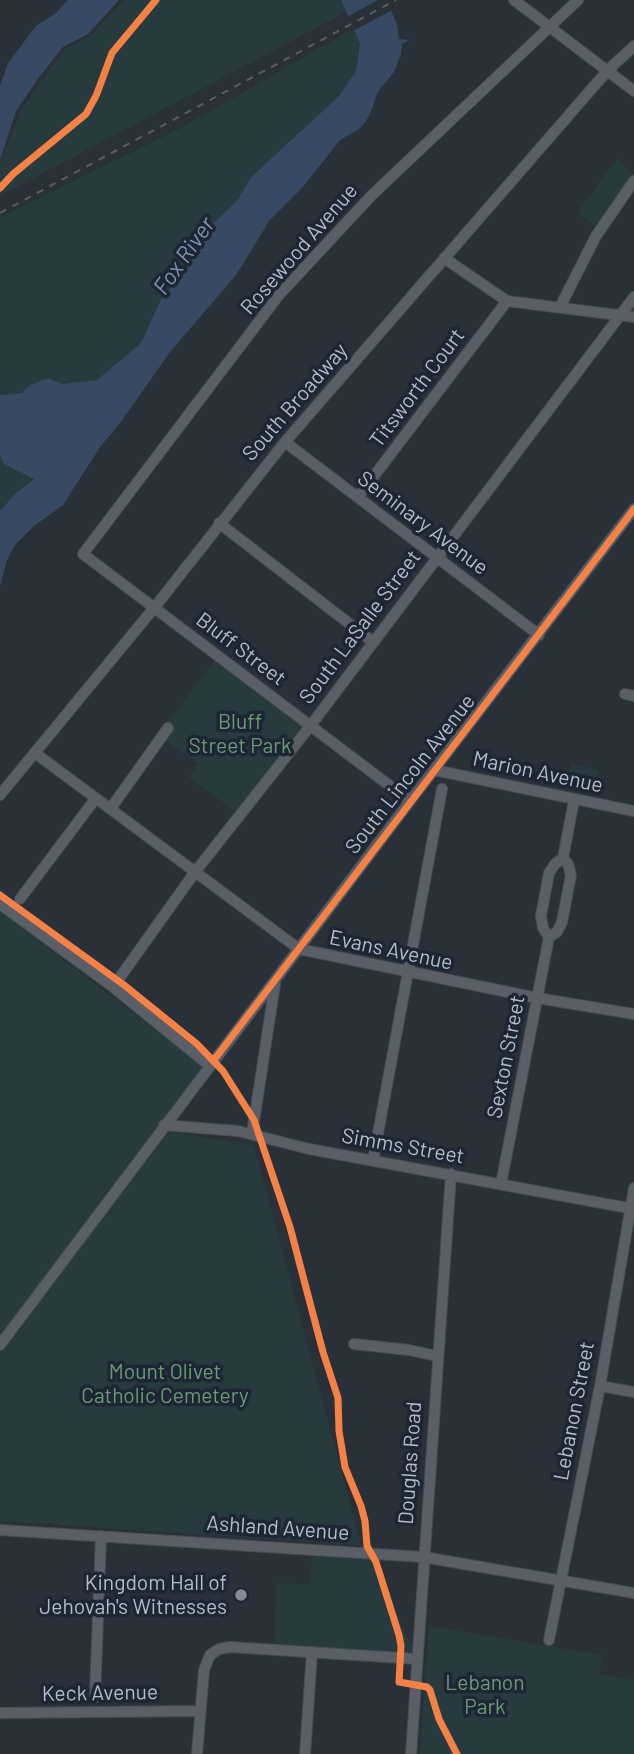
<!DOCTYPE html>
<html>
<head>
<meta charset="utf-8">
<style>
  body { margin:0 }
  canvas { display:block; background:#2a3038 }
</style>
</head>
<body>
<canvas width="634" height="1754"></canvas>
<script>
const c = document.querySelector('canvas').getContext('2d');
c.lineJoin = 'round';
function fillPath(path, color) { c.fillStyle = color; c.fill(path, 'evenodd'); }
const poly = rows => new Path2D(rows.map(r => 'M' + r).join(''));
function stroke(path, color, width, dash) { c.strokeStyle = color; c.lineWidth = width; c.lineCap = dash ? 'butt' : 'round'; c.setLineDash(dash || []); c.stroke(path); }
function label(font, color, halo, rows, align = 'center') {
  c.font = font + ' Barlow,sans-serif'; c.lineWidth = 7; c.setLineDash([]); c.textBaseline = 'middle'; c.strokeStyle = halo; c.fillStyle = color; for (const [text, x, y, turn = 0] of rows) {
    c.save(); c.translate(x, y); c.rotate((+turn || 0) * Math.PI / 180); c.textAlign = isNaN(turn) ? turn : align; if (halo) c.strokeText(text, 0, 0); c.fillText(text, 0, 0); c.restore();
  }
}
fillPath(poly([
  [124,0,341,0,346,12,0,196,0,163,20,112,64,50,90,36],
  [353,29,360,44,356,71,339,96,252,175,236,202,206,230,190,264,161,299,141,343,97,380,85,383,30,385,22,393,0,395,0,218,179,129],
  [617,159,634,174,597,227,577,213],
  [0,455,4,464,34,479,15,494,0,511],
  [218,656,311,725,240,815,189,777,199,764,166,740,174,729,167,724],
  [571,764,599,770,595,788,567,783],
  [0,911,204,1067,0,1338],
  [167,1131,254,1146,361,1545,0,1521,0,1355],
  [313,1550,371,1554,417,1659,274,1650,276,1583,310,1585],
  [429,1626,602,1655,599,1674,634,1680,634,1754,420,1754]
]), '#273a3e');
fillPath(poly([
  [68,0,119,0,88,34,63,47,40,76,16,111,0,160,0,86,8,63,36,26,56,13],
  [341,0,390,0,394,9,391,11,397,24,399,39,410,40,402,44,401,54,394,72,377,93,372,109,366,121,359,129,340,140,302,188,269,221,236,275,170,352,120,423,100,447,63,505,34,526,14,546,7,560,0,586,0,511,15,494,34,479,4,464,0,455,0,395,22,393,30,385,48,378,62,384,97,380,141,343,161,299,190,264,206,230,236,202,252,176,339,96,356,71,360,44]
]), '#384963');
fillPath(poly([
  [378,0,394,0,398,7,351,32,345,18]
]), '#2a3038');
const minor = poly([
  [514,0,634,91],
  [444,258,507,301,634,317],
  [560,307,596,236,634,181],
  [285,442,539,635],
  [358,497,507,301],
  [219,523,373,642],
  [625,694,634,696],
  [35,753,299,949,537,998,634,1014],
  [434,770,634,811],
  [0,795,154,608,285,442,608,70,634,46],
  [410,801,83,554,279,295,372,195,578,0],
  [111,808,168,728],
  [20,899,96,798],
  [0,904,113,987,210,1066],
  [549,937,557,932,562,922,571,875,568,864,563,858],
  [113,987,195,872,311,725,634,297],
  [164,1125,238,1131,309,1149,634,1209],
  [252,1134,275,984],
  [373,1160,442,789],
  [501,1184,549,937,543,928,541,916,549,873,555,864,563,858,574,800],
  [354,1344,409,1350,437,1356],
  [0,1345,410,801,634,509],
  [600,1386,634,1392],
  [0,1530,423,1557,634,1593],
  [549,1640,600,1386,634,1188],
  [95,1697,101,1536],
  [0,1713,200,1711],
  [197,1754,204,1670,210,1655,219,1649,230,1647,417,1659],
  [305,1754,312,1652],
  [411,1754,451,1174]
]);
stroke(minor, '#484c53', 12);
stroke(minor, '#5a5e66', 10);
stroke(poly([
  [0,213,396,0]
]), '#595d64', 2, [7, 7]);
stroke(poly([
  [0,188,13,174,86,114,96,96,112,53,156,0],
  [0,895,124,985,197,1044,223,1071,254,1120,290,1227,323,1352,338,1398,339,1431,345,1467,361,1506,365,1521,367,1546,376,1562,399,1635,401,1646,399,1682,427,1687,430,1690,439,1719,457,1754],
  [214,1060,634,509]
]), '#f48246', 7);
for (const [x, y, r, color] of [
  [241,1595,7,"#848b96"]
]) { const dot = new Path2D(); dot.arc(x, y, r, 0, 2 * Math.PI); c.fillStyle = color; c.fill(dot); stroke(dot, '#1d2633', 2.5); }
label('21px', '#b4bcc9', '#1d2633', [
  ["Rosewood Avenue",299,249,-49],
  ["Titsworth Court",417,388,-53],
  ["South Broadway",295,402,-49],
  ["Seminary Avenue",423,523,37],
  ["South LaSalle Street",360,627,-53],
  ["Bluff Street",241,649,37],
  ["Marion Avenue",538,772,12],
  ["South Lincoln Avenue",410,774,-52],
  ["Evans Avenue",391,950,12],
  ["Sexton Street",506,1057,-79],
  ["Simms Street",403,1146,10],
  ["Lebanon Street",574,1411,-79],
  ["Douglas Road",410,1463,-86],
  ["Ashland Avenue",278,1528,4],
  ["Keck Avenue",100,1693,-1]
]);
label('21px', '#6b9a76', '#1d2633', [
  ["Bluff",240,722],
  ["Street Park",240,746],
  ["Mount Olivet",165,1372],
  ["Catholic Cemetery",165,1396],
  ["Lebanon",485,1683],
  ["Park",485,1707]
]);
label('21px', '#b4bcc9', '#1d2633', [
  ["Kingdom Hall of",227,1583],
  ["Jehovah's Witnesses",227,1607]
], 'right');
label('italic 23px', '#7c92b1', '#1d2633', [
  ["Fox River",184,256,-55]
]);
</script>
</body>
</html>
